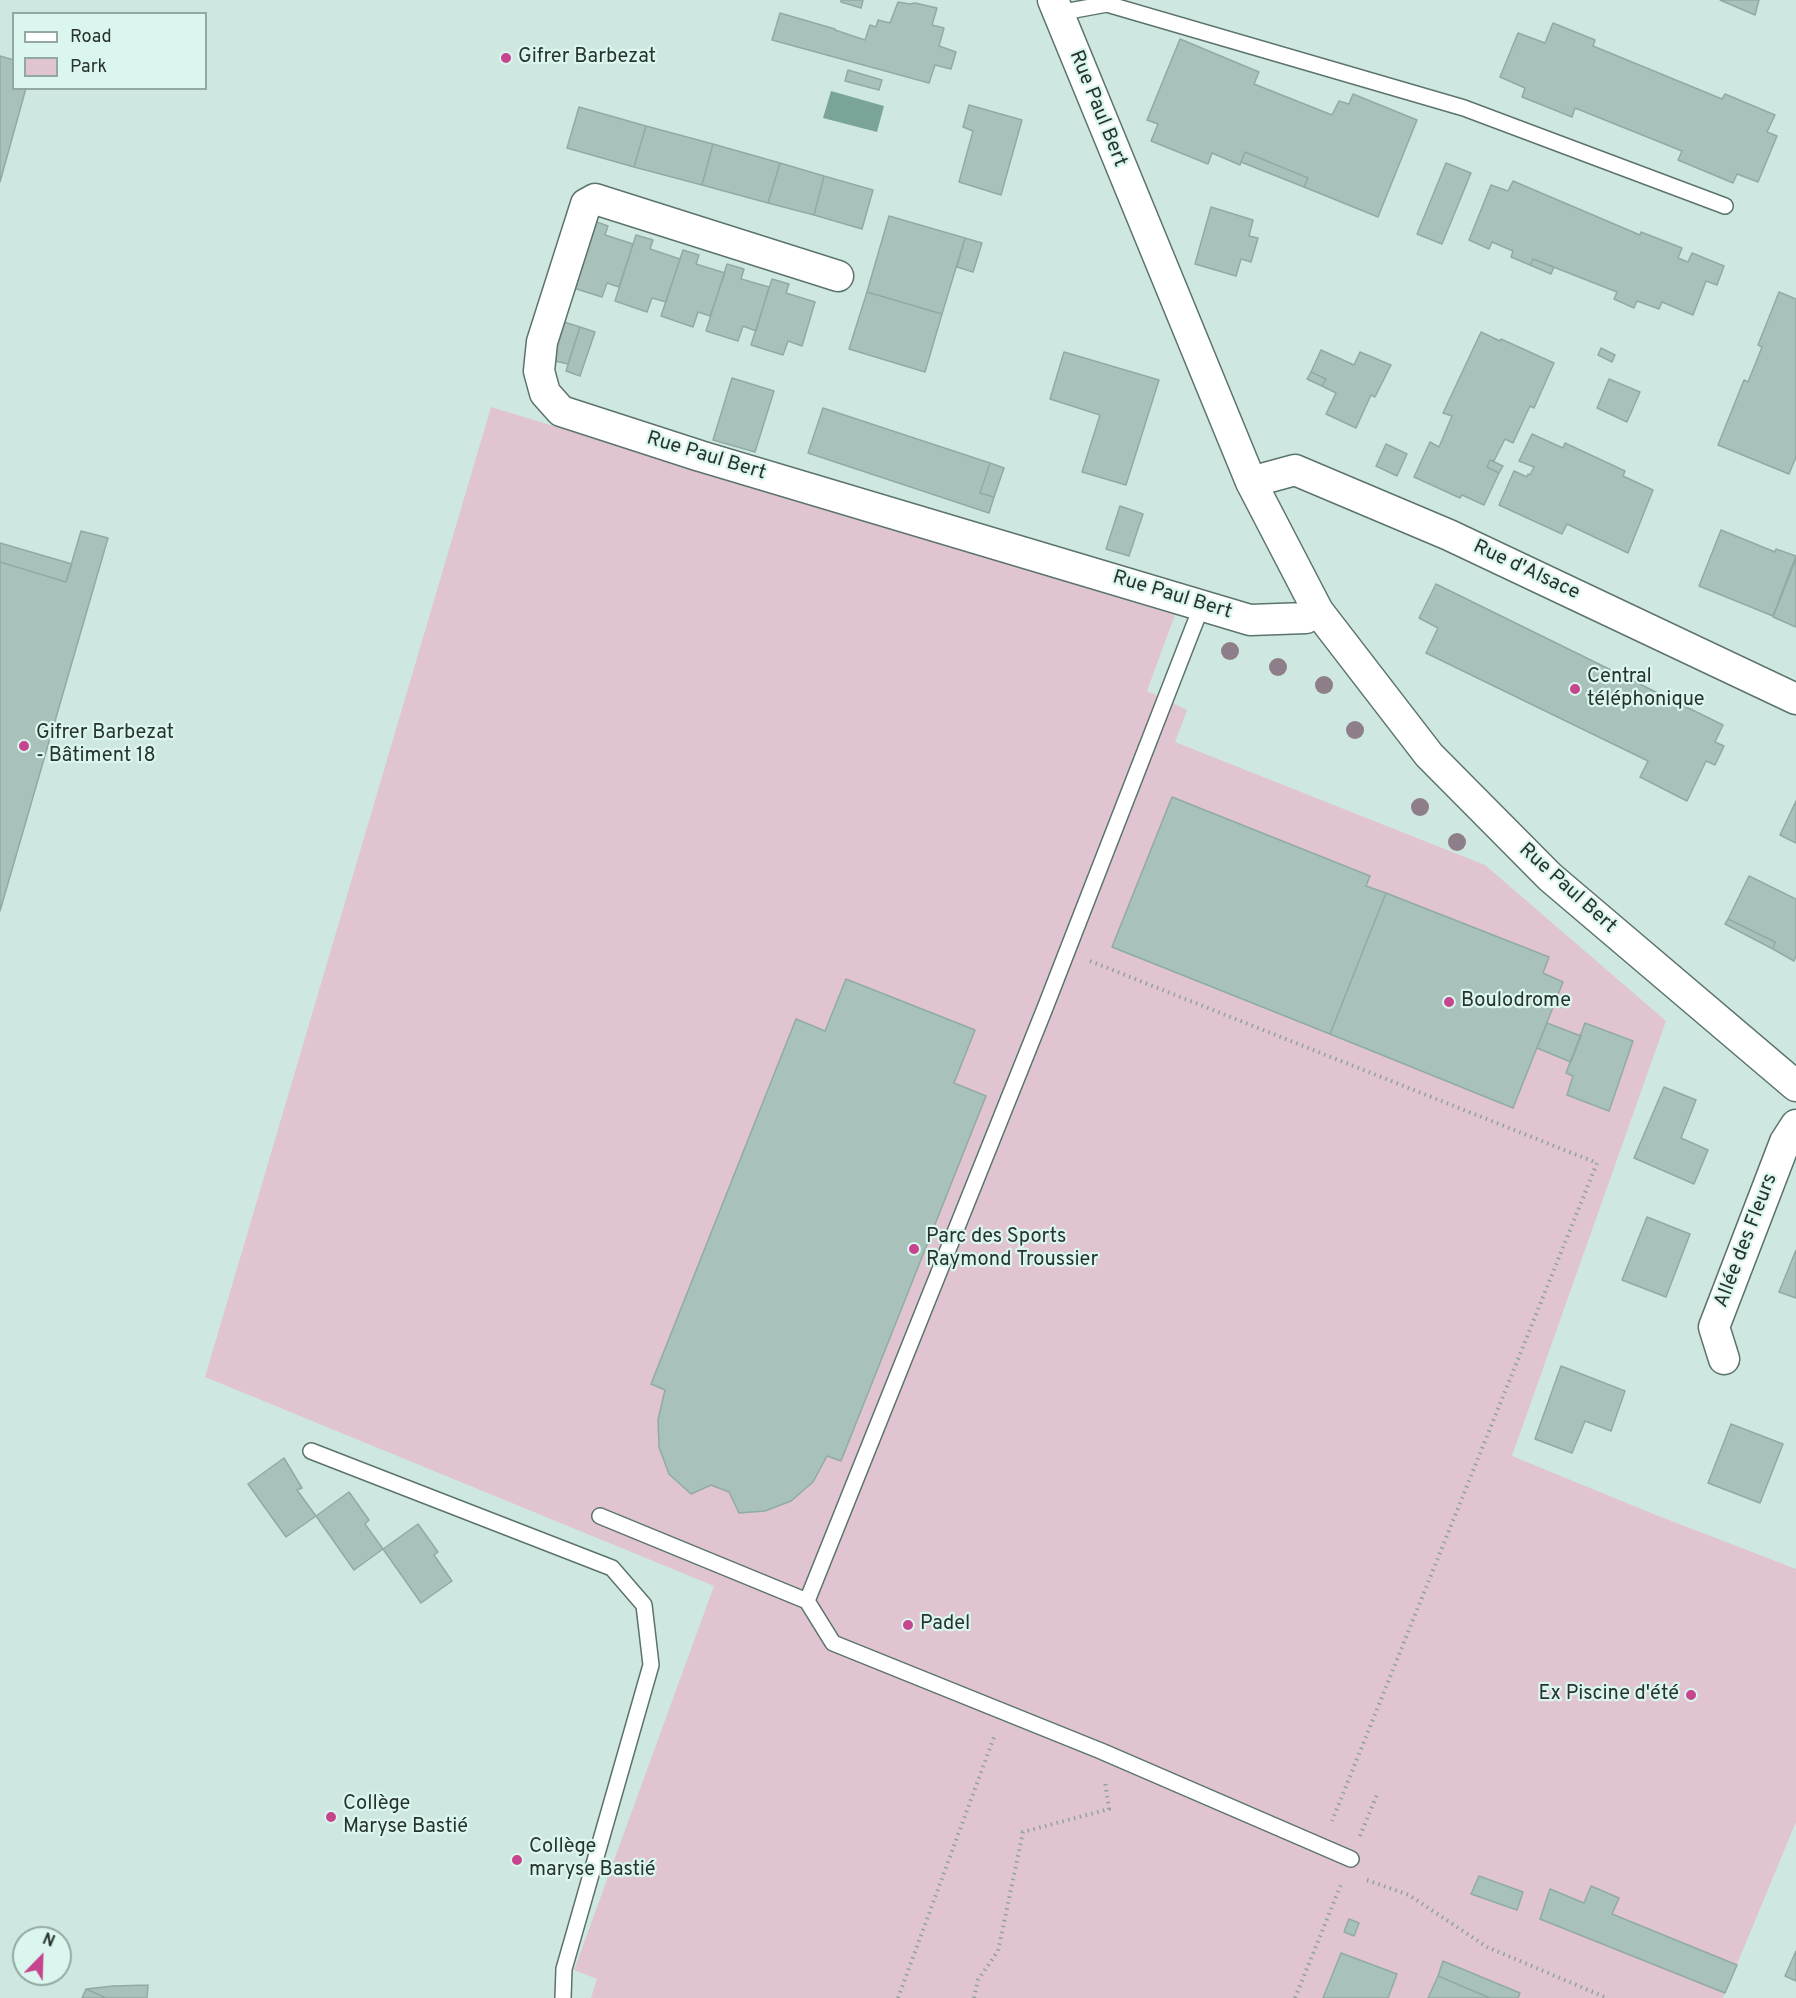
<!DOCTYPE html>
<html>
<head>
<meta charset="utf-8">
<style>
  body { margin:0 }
  #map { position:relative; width:1796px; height:1998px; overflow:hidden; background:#cee8e1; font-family:Overpass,sans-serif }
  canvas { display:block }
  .legend { position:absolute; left:12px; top:12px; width:195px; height:78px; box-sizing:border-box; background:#dbf6ee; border:2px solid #93a8a2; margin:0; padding:8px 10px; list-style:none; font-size:18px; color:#28322f }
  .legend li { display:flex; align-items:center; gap:12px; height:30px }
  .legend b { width:30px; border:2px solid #93a8a2 }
  .north { position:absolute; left:12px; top:1926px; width:60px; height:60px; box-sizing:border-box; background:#dbf6ee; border:2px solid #93a8a2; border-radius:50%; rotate:23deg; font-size:16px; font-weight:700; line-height:24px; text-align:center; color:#28322f }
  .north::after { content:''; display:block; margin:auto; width:21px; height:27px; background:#c6458e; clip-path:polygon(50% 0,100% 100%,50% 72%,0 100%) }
</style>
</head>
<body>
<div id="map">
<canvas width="1796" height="1998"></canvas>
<ul class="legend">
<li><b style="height:8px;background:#fff"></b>Road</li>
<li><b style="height:16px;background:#e0c4d1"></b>Park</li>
</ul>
<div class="north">N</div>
</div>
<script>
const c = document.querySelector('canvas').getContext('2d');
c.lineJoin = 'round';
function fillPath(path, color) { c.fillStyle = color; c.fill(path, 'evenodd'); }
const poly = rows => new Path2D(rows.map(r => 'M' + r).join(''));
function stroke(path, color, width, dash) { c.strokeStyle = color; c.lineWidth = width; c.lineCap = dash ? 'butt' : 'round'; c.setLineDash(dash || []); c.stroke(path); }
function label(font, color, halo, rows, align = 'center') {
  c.font = font + ' Overpass,sans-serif'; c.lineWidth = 4.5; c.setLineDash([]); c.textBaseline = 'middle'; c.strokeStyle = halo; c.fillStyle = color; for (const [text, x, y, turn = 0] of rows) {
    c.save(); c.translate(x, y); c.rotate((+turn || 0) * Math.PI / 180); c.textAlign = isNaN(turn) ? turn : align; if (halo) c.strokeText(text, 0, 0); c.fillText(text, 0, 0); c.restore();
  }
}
fillPath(poly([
  [491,407,1175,615,1147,691,1187,710,1175,742,1485,865,1666,1021,1512,1456,1656,1515,1796,1569,1796,1822,1723,1998,591,1998,597,1979,574,1970,714,1586,205,1377]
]), '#e0c4d1');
fillPath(poly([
  [831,91,884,106,877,132,823,118]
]), '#7aa499');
const building = poly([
  [841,0,863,0,861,8,841,2,841,0],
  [1720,0,1759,0,1755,15,1720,0],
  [898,2,910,4,915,3,937,8,932,25,944,28,939,46,956,52,951,69,935,65,929,83,772,40,780,13,835,29,835,30,865,40,870,25,876,27,878,20,890,23,898,2],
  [1553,23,1595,40,1593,46,1722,99,1725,94,1775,115,1767,132,1777,136,1758,182,1737,174,1733,183,1678,160,1682,151,1575,108,1572,117,1522,97,1525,88,1500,77,1518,33,1545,43,1553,23],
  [1180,39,1259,72,1254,84,1332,115,1339,101,1349,104,1353,94,1417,120,1378,217,1304,187,1308,178,1245,152,1240,165,1212,153,1208,164,1151,141,1158,124,1147,120,1180,39],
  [0,56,14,60,14,88,26,88,0,182,0,56],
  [848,70,882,80,879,90,845,81,848,70],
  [969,105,1022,120,1001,195,959,182,973,131,963,127,969,105],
  [579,107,646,126,634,167,567,148,579,107],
  [646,126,713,144,702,185,634,167,646,126],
  [713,144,780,163,768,203,702,185,713,144],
  [1245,152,1308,178,1304,187,1241,162,1245,152],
  [780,163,824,176,814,215,768,203,780,163],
  [1446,163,1471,173,1442,244,1417,234,1446,163],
  [824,176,873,190,862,229,814,215,824,176],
  [1513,181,1640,235,1641,232,1682,248,1678,258,1688,262,1692,253,1724,266,1717,285,1706,281,1693,315,1662,302,1659,309,1637,301,1634,308,1614,299,1617,292,1533,259,1530,265,1511,257,1513,251,1492,242,1489,249,1469,240,1491,185,1508,191,1513,181],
  [1211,207,1253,220,1249,236,1258,238,1251,262,1241,259,1236,276,1195,264,1211,207],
  [889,216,965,238,942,314,867,292,889,216],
  [591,220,608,226,605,235,633,244,619,287,607,283,602,297,570,287,591,220],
  [636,235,653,240,650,249,680,259,666,302,652,298,647,312,615,301,636,235],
  [965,238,982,243,973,272,957,267,965,238],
  [683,250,699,255,696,264,725,273,710,316,698,312,693,327,661,316,683,250],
  [1533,259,1554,267,1551,274,1530,265,1533,259],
  [727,264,744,269,741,279,769,287,756,331,743,326,738,341,706,331,727,264],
  [772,279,789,284,786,293,815,302,802,346,788,341,783,355,751,345,772,279],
  [867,292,942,314,925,372,849,349,867,292],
  [1779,292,1796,299,1796,457,1789,474,1718,445,1744,380,1748,382,1762,347,1758,345,1779,292],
  [558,320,580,327,568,364,547,359,558,320],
  [580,327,595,332,580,376,566,371,580,327],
  [1481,332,1500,341,1501,339,1554,363,1534,408,1530,406,1513,443,1505,439,1494,461,1490,460,1487,467,1499,473,1484,505,1462,495,1460,498,1414,477,1430,442,1439,447,1452,416,1443,413,1481,332],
  [1601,348,1615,355,1612,362,1598,355,1601,348],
  [1321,350,1354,365,1360,352,1391,365,1375,397,1371,395,1356,428,1326,414,1336,393,1322,386,1326,379,1311,372,1321,350],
  [1064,352,1159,380,1126,485,1082,472,1100,415,1050,399,1064,352],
  [1311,372,1326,379,1322,386,1307,379,1311,372],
  [732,378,774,391,755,452,713,440,732,378],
  [1609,379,1640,392,1627,422,1597,408,1609,379],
  [823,408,990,463,980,493,994,497,989,513,808,453,823,408],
  [1532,434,1563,448,1565,443,1625,471,1623,476,1653,490,1628,553,1567,524,1562,534,1499,505,1514,471,1527,477,1528,474,1530,475,1534,467,1519,461,1532,434],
  [1386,444,1407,454,1397,476,1376,466,1386,444],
  [1490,460,1503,466,1499,473,1487,467,1490,460],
  [990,463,1004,468,994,497,980,493,990,463],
  [1120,506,1143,514,1129,556,1106,549,1120,506],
  [1721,530,1775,552,1776,549,1796,556,1773,616,1699,586,1721,530],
  [81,531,108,538,0,911,0,562,66,582,81,531],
  [0,543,72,564,66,582,0,562,0,543],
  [1796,559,1796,627,1773,617,1796,559],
  [1436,584,1723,725,1715,742,1724,746,1715,765,1706,761,1687,801,1640,777,1648,761,1426,653,1438,628,1419,618,1436,584],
  [1172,797,1370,876,1366,886,1386,893,1330,1034,1112,947,1172,797],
  [1796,801,1796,843,1780,835,1796,801],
  [1749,876,1796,899,1796,956,1794,961,1773,949,1775,942,1728,919,1749,876],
  [1386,893,1549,957,1543,973,1563,982,1513,1108,1330,1034,1386,893],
  [1728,919,1775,942,1773,949,1725,924,1728,919],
  [846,979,975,1030,954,1083,986,1096,841,1461,827,1456,813,1482,791,1501,765,1511,739,1513,729,1492,711,1485,691,1494,669,1474,659,1447,658,1420,665,1390,651,1384,796,1019,825,1031,846,979],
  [1547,1023,1581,1036,1571,1062,1537,1048,1547,1023],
  [1585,1023,1633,1041,1609,1111,1567,1095,1573,1076,1566,1073,1585,1023],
  [1664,1087,1696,1100,1681,1138,1708,1150,1694,1184,1634,1158,1664,1087],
  [1647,1217,1690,1234,1666,1297,1622,1280,1647,1217],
  [1796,1250,1796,1298,1779,1292,1796,1250],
  [1561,1366,1625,1391,1611,1431,1585,1421,1572,1453,1535,1439,1561,1366],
  [1731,1424,1783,1444,1760,1503,1708,1483,1731,1424],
  [284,1458,302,1488,297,1490,316,1516,286,1537,248,1484,284,1458],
  [349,1492,369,1520,365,1524,383,1549,354,1570,316,1516,349,1492],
  [418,1524,438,1552,434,1555,452,1581,421,1603,383,1549,418,1524],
  [1479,1876,1523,1892,1517,1910,1471,1894,1479,1876],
  [1591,1886,1619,1898,1612,1914,1737,1965,1725,1993,1540,1919,1550,1889,1584,1903,1591,1886],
  [1349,1919,1359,1923,1354,1936,1344,1932,1349,1919],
  [1796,1951,1796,1981,1785,1976,1796,1951],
  [1341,1953,1397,1974,1388,1998,1323,1998,1341,1953],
  [1443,1961,1520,1993,1518,1998,1490,1998,1438,1976,1443,1961],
  [1438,1976,1490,1998,1428,1998,1438,1976],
  [148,1985,147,1998,106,1998,86,1989,113,1986,148,1985],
  [86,1989,106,1998,82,1998,86,1989]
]);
fillPath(building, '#a8c2bb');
stroke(building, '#91aba4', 1.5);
const lane = poly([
  [1058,13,1107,4,1464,108,1725,206],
  [1202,605,1045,1008,807,1601,833,1643,1101,1751,1351,1859],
  [311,1451,612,1568,644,1605,651,1665,564,1969,563,1998],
  [600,1516,807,1601]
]);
const street = poly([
  [1053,0,1251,482,1318,611,1429,755,1550,877,1796,1086],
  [838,276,595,199,586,204,542,342,539,371,545,393,561,411,700,456,1250,620,1306,618,1318,611],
  [1251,482,1295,470,1449,535,1796,699],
  [1724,1359,1714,1327,1785,1142,1796,1125]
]);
stroke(lane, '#5b736d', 18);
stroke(street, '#5b736d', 33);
stroke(poly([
  [1090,961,1597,1163,1332,1821],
  [1360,1836,1378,1792],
  [1367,1880,1409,1895,1487,1947,1607,1998],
  [898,1998,994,1737],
  [974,1998,978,1980,998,1951,1023,1832,1109,1809,1105,1781],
  [1295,1998,1342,1882]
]), '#8fa39d', 4, [1.5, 4.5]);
stroke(lane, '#fff', 15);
stroke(street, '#fff', 30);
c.fillStyle = '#8d7e89';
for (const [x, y] of [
  [1230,651],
  [1278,667],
  [1324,685],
  [1355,730],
  [1420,807],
  [1457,842]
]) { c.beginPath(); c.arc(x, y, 9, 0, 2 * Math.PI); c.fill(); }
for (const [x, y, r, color] of [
  [506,58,6,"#c6458e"],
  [1575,689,6,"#c6458e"],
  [24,746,6,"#c6458e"],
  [1449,1002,6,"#c6458e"],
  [914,1249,6,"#c6458e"],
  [908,1625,6,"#c6458e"],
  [1691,1695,6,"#c6458e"],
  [331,1817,6,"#c6458e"],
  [517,1860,6,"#c6458e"]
]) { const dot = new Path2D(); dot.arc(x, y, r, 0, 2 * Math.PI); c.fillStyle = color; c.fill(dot); stroke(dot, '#dbf6ee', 2); }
label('20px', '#28322f', '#dbf6ee', [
  ["Gifrer Barbezat",518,58],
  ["Central",1587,678],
  ["téléphonique",1587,701],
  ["Gifrer Barbezat",36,734],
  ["- Bâtiment 18",36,757],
  ["Boulodrome",1461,1002],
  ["Parc des Sports",926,1238],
  ["Raymond Troussier",926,1261],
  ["Padel",920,1625],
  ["Ex Piscine d'été",1679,1695,"right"],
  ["Collège",343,1805],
  ["Maryse Bastié",343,1828],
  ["Collège",529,1848],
  ["maryse Bastié",529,1871]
], 'left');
label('20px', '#28322f', '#dbf6ee', [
  ["Rue Paul Bert",1097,109,68],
  ["Rue Paul Bert",706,457,17],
  ["Rue d'Alsace",1526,571,25],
  ["Rue Paul Bert",1172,596,17],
  ["Rue Paul Bert",1567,889,42],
  ["Allée des Fleurs",1747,1241,-69]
]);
</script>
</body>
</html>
